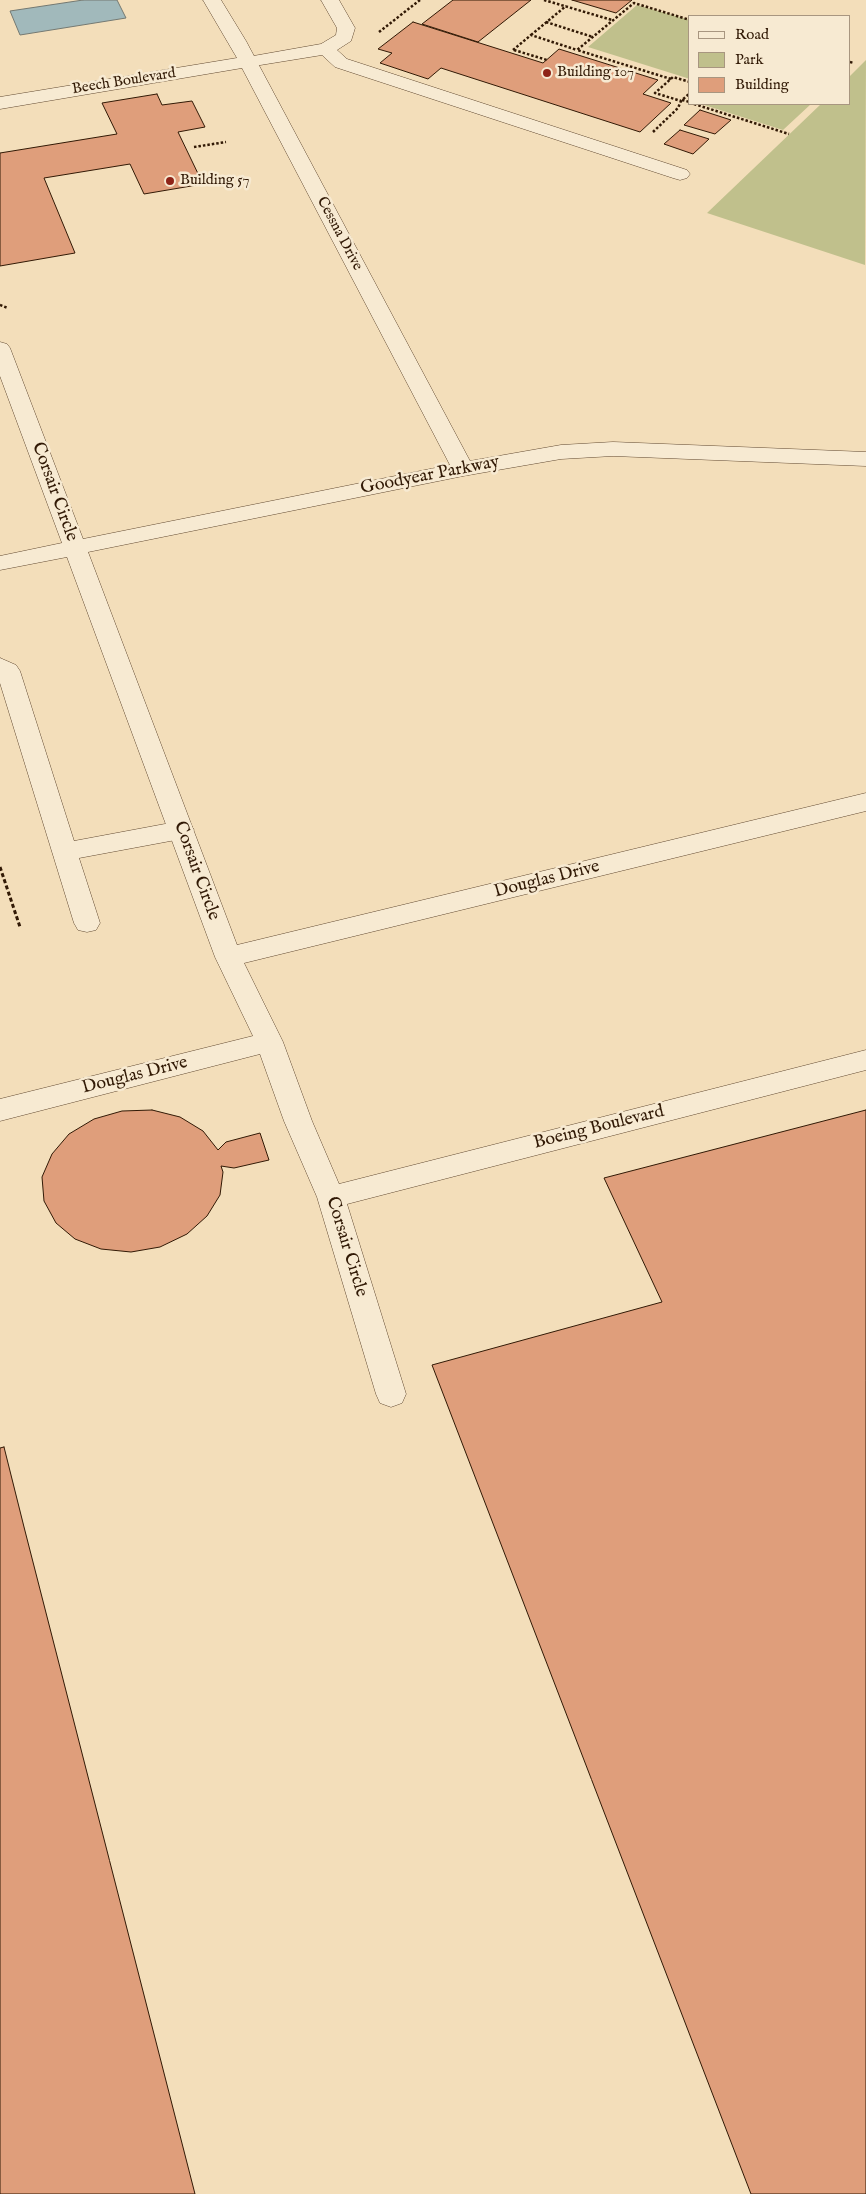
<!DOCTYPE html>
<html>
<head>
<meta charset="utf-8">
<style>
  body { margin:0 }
  #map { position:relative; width:866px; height:2194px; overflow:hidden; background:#f3deba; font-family:"IM FELL English",serif }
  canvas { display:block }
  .legend { position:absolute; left:688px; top:15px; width:162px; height:90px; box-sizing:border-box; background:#f7ead2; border:1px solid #a89680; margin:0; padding:6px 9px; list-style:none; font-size:15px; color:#311905 }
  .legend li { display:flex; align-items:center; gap:10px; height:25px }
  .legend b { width:25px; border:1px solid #a89680 }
</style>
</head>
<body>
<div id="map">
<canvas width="866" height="2194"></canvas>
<ul class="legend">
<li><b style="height:6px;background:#f7ead2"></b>Road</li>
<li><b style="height:14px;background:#c0c08c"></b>Park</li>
<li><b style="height:14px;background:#df9e7b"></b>Building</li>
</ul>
</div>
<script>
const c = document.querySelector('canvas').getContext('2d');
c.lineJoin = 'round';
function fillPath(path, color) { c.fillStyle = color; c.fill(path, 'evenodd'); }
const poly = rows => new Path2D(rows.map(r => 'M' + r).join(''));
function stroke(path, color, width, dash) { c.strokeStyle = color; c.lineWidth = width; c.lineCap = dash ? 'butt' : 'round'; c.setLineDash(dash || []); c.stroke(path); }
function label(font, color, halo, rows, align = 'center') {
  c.font = font + ' "IM FELL English",serif'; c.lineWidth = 5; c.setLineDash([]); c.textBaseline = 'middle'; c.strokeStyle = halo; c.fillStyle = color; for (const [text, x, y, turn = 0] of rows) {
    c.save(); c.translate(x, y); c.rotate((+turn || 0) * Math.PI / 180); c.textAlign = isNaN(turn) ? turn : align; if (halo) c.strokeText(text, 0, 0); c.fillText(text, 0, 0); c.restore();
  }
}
fillPath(poly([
  [637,5,690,20,690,79,588,47],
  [866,60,865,265,707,213,821,104,850,104,850,76],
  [701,104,811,104,783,130]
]), '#c0c08c');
const water = poly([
  [83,0,117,0,126,18,20,35,10,11,83,0]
]);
fillPath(water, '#a1b9bb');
stroke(water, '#747972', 1);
const building = poly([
  [453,0,531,0,478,42,422,24,453,0],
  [572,0,632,0,616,13,572,0],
  [413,22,543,63,559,49,658,80,643,94,671,103,640,132,441,68,428,79,380,63,392,53,378,49,413,22],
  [157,94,162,105,192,101,205,127,178,132,203,184,144,194,130,164,44,178,75,253,0,266,0,153,117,134,102,103,157,94],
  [700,110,731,120,715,134,684,125,700,110],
  [680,130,709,139,693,154,664,144,680,130],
  [152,1110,180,1117,203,1131,218,1150,226,1142,260,1133,269,1160,234,1168,221,1166,223,1172,220,1195,207,1216,187,1234,160,1247,131,1252,101,1249,75,1239,56,1223,44,1201,42,1177,52,1154,69,1134,94,1119,122,1111,152,1110],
  [866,1110,866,2194,751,2194,432,1365,662,1302,604,1178,866,1110],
  [4,1447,24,1527,195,2194,0,2194,0,1448,4,1447]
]);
fillPath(building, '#df9e7b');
stroke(building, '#311905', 1);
const lane = poly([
  [321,0,339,0,355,28,351,41,337,50,347,59,687,170,690,174,687,178,680,180,673,178,335,67,322,55,248,67,242,66,239,62,242,58,321,44,336,35,337,28,321,0],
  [0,658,16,665,20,671,74,841,181,821,190,824,194,830,190,836,181,839,79,858,100,923,96,930,87,932,78,930,74,923,0,683,0,658]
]);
const street = poly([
  [203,0,221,0,246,41,470,461,561,445,613,442,866,452,866,466,613,456,561,459,463,476,88,552,237,945,866,793,866,811,244,963,283,1042,312,1121,339,1184,866,1050,866,1070,347,1204,406,1394,402,1403,391,1407,380,1403,376,1394,317,1197,284,1121,260,1054,0,1121,0,1099,253,1036,215,957,67,557,0,570,0,556,62,543,0,376,0,342,7,344,10,348,83,539,450,465,242,68,0,109,0,97,237,58,203,0]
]);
stroke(lane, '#624a32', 1);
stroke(street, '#624a32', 1);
stroke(poly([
  [544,0,612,20],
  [546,22,593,37],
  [379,32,420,0],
  [531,35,566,6],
  [513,50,531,35,577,50],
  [514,50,547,60],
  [850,62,854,63],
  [671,79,577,50,634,3,690,20],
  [690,82,673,77,655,93,681,101,690,93],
  [682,100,690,102],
  [694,104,789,134],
  [653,132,678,108,681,101],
  [194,147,226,142],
  [0,305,8,308]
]), '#311905', 2.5, [2.5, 2]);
stroke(poly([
  [0,867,20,927]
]), '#311905', 3, [4, 2.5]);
fillPath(lane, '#f7ead2');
fillPath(street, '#f7ead2');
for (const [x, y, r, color] of [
  [547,73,5,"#8f2418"],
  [170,181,5,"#8f2418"]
]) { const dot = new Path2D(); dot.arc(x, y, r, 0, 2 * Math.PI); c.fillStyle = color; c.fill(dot); stroke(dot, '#f7ead2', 2); }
label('15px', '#311905', '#f7ead2', [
  ["Building 107",557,73],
  ["Building 57",180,181]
], 'left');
label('15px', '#311905', '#f7ead2', [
  ["Beech Boulevard",124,82,-9],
  ["Cessna Drive",339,234,62]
]);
label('18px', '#311905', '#f7ead2', [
  ["Goodyear Parkway",430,476,-11],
  ["Corsair Circle",54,492,70],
  ["Corsair Circle",196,871,70],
  ["Douglas Drive",547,880,-14],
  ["Douglas Drive",135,1076,-14],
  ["Boeing Boulevard",599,1128,-14],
  ["Corsair Circle",346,1247,73]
]);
</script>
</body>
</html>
